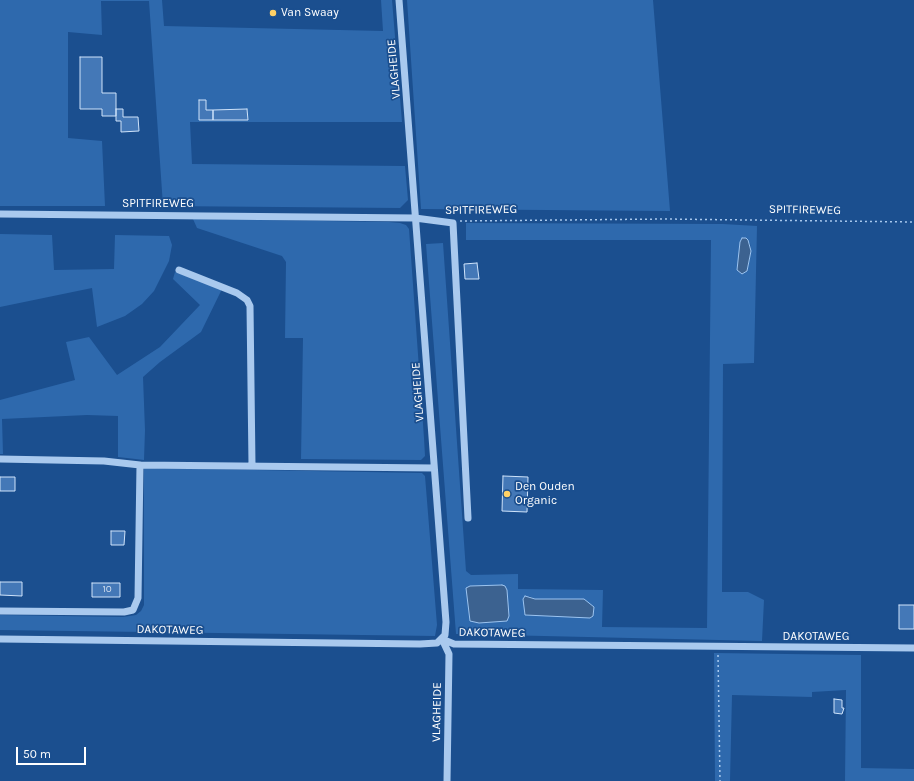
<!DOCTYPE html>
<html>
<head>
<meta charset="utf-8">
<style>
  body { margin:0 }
  #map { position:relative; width:914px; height:781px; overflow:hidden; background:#1b4f8f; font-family:Karla,sans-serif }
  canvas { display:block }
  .scale { position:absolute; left:16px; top:747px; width:70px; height:18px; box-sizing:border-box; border:2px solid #fff; border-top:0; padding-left:5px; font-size:12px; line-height:14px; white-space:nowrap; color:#fff; -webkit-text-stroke:3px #1b4f8f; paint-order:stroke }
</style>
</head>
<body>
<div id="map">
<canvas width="914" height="781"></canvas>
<div class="scale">50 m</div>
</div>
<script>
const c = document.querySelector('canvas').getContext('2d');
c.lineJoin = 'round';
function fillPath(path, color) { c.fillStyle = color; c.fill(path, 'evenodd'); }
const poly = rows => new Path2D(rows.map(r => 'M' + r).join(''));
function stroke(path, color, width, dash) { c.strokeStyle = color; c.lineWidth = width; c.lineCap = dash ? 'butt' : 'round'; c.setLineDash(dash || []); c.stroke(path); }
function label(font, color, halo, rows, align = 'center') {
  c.font = font + ' Karla,sans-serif'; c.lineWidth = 3.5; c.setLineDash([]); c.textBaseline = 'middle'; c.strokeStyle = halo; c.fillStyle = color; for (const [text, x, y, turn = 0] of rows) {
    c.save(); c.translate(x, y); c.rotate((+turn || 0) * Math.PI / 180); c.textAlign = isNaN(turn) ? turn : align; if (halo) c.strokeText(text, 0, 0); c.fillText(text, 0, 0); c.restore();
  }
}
fillPath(poly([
  [0,0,162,0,164,26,383,31,381,0,392,0,402,122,190,122,192,164,405,166,408,200,400,208,163,206,149,1,101,1,102,35,68,32,68,138,102,141,105,206,0,206],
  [407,0,653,0,670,211,421,209],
  [193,219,389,222,400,223,406,225,409,229,424,438,425,456,421,460,301,459,303,338,285,338,286,262,282,256,197,228],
  [466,223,723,224,757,226,754,363,723,364,722,592,748,592,764,600,762,641,456,634,426,244,443,243,466,571,471,575,518,574,518,589,603,590,602,627,707,628,711,240,466,240],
  [750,243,751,251,747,271,737,270,739,254],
  [467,588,509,614,509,616,470,621],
  [529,596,535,599,584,599,524,613],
  [0,234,52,235,54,270,114,269,115,235,169,236,172,245,169,261,154,291,142,304,125,316,97,327,92,288,0,307],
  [175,272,222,289,201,332,160,362,143,377,145,430,144,460,118,457,118,416,87,415,2,419,3,454,0,454,0,400,75,380,66,342,89,337,117,375,160,347,200,305,173,279],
  [144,468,422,473,425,476,437,625,435,636,0,630,0,615,123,617,136,615,141,611,144,605],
  [714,653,861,655,861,768,914,769,914,781,845,781,846,690,812,692,812,697,732,695,730,781,715,781]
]), '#2e69ad');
const water = poly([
  [742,238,746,238,748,240,751,251,747,271,742,274,737,270,740,242,742,238],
  [502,585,505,586,507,590,509,616,507,621,479,623,470,621,466,588,470,586,502,585],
  [525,596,535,599,584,599,594,607,593,616,590,618,525,615,523,599,525,596]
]);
fillPath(water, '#3c6290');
stroke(water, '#9cc4f0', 1);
const building = poly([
  [80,57,102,57,102,93,116,93,116,116,102,116,102,109,80,109,80,57],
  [199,100,206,100,206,110,213,110,213,120,199,120,199,100],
  [116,109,123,109,123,117,138,117,139,131,121,132,121,121,116,121,116,109],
  [247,109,248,120,213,120,213,110,247,109],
  [477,263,479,279,465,279,464,264,477,263],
  [503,476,528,477,527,512,502,511,503,476],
  [0,477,15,477,15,491,0,491,0,477],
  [111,531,125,531,124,545,111,545,111,531],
  [0,582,22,582,22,596,0,595,0,582],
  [92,583,120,583,120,597,92,597,92,583],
  [899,605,914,605,914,629,899,629,899,605],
  [834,699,842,700,842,708,844,708,842,714,834,713,834,699]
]);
fillPath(building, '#4478b7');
stroke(building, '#cfe3fa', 1);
stroke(poly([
  [460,221,665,219,914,222],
  [718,655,720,781]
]), '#a9c9ee', 1.5, [2, 3]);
stroke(poly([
  [0,214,415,218,453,223,468,518],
  [179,270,237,293,247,300,250,306,252,465],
  [0,459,104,461,140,465,138,598,133,610,124,612,0,611],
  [140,465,434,468],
  [0,639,420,644,437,643,445,635,446,622,399,0],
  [442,639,454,644,914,648],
  [442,639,449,654,447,781]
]), '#a9c9ee', 7);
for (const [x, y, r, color] of [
  [273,13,4,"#ffd166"],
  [507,494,4,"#ffd166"]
]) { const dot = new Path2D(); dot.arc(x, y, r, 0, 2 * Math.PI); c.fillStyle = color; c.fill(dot); stroke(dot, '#1b4f8f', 1.5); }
label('10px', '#d0dded', null, [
  ["10",107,589]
]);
label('12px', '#fff', '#1b4f8f', [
  ["Van Swaay",281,13],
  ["Den Ouden",515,487],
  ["Organic",515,501]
], 'left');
label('12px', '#fff', '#1b4f8f', [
  ["VLAGHEIDE",394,69,-95],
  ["SPITFIREWEG",158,204],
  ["SPITFIREWEG",481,210,-1],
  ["SPITFIREWEG",805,210,1],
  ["VLAGHEIDE",418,392,-94],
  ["DAKOTAWEG",170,630,1],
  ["DAKOTAWEG",492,633,1],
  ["DAKOTAWEG",816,637],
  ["VLAGHEIDE",437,712,-89]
]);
</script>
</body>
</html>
